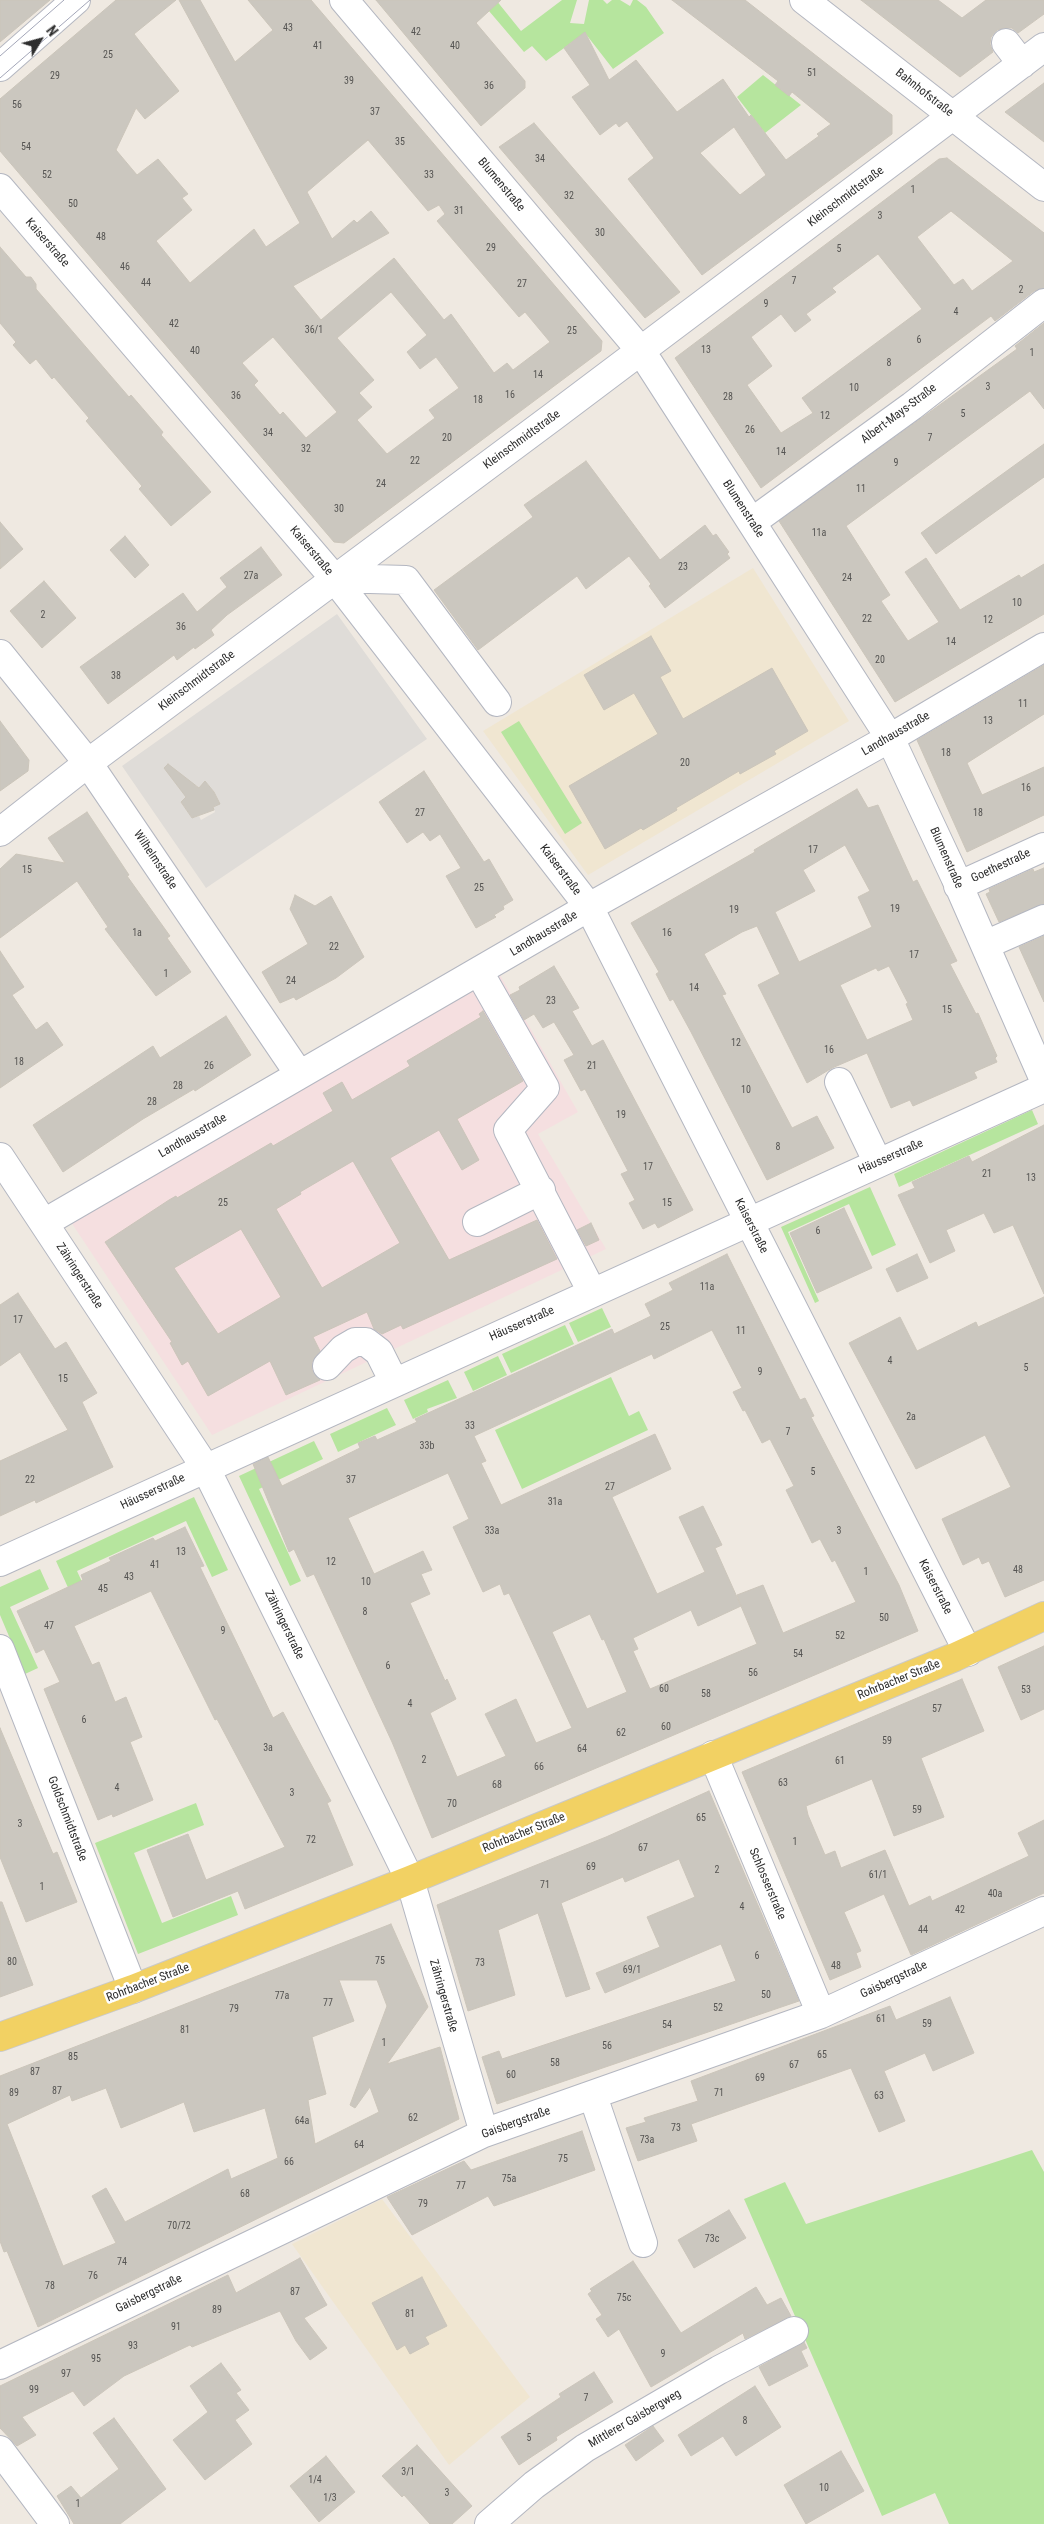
<!DOCTYPE html>
<html>
<head>
<meta charset="utf-8">
<style>
  body { margin:0 }
  #map { position:relative; width:1044px; height:2524px; overflow:hidden; background:#efe9e1; font-family:"Roboto Condensed",sans-serif }
  canvas { display:block }
  .north { position:absolute; left:15px; top:15px; width:50px; height:50px; -webkit-text-stroke:4px #fff; paint-order:stroke; rotate:53deg; font-size:14px; font-weight:700; line-height:20px; text-align:center; color:#2e2e2e }
  .north::after { content:''; display:block; margin:auto; width:18px; height:22px; background:#2e2e2e; clip-path:polygon(50% 0,100% 100%,50% 72%,0 100%) }
</style>
</head>
<body>
<div id="map">
<canvas width="1044" height="2524"></canvas>
<div class="north">N</div>
</div>
<script>
const c = document.querySelector('canvas').getContext('2d');
c.lineJoin = 'round';
function fillPath(path, color) { c.fillStyle = color; c.fill(path, 'evenodd'); }
const poly = rows => new Path2D(rows.map(r => 'M' + r).join(''));
function stroke(path, color, width, dash) { c.strokeStyle = color; c.lineWidth = width; c.lineCap = dash ? 'butt' : 'round'; c.setLineDash(dash || []); c.stroke(path); }
function label(font, color, halo, rows, align = 'center') {
  c.font = font + ' "Roboto Condensed",sans-serif'; c.lineWidth = 5; c.setLineDash([]); c.textBaseline = 'middle'; c.strokeStyle = halo; c.fillStyle = color; for (const [text, x, y, turn = 0] of rows) {
    c.save(); c.translate(x, y); c.rotate((+turn || 0) * Math.PI / 180); c.textAlign = isNaN(turn) ? turn : align; if (halo) c.strokeText(text, 0, 0); c.fillText(text, 0, 0); c.restore();
  }
}
fillPath(poly([
  [753,568,849,721,588,875,483,731],
  [382,2199,530,2397,449,2465,292,2244]
]), '#f0e6d1');
fillPath(poly([
  [500,975,578,1112,538,1134,606,1249,212,1435,69,1219]
]), '#f5dfe0');
fillPath(poly([
  [496,0,521,31,562,0,577,0,570,23,584,24,589,0,603,0,607,4,612,0,620,0,630,6,633,0,637,0,646,7,664,33,613,69,585,33,546,61,532,46,524,52,489,11],
  [763,75,801,105,765,133,737,97],
  [519,721,582,823,565,834,501,732],
  [1032,1110,1038,1124,899,1187,894,1174],
  [870,1187,896,1245,872,1256,849,1204,788,1232,819,1301,815,1303,781,1227],
  [602,1308,611,1327,578,1342,569,1323],
  [565,1325,574,1344,511,1373,502,1354],
  [498,1356,507,1375,473,1391,464,1372],
  [611,1377,629,1416,639,1411,648,1430,522,1489,495,1430],
  [448,1380,457,1398,427,1409,428,1412,413,1419,404,1400],
  [387,1408,396,1425,338,1452,330,1434],
  [314,1441,323,1459,259,1489,301,1581,290,1586,239,1476],
  [194,1497,228,1570,212,1577,186,1521,77,1571,89,1597,75,1603,56,1561],
  [40,1569,49,1589,10,1607,38,1668,25,1674,0,1615,0,1587],
  [196,1803,204,1825,134,1853,162,1923,231,1896,238,1915,138,1954,95,1843],
  [1032,2150,1044,2172,1044,2524,949,2524,935,2493,882,2516,744,2199,785,2182,806,2224]
]), '#b6e59e');
fillPath(poly([
  [337,614,427,739,206,888,122,766],
  [207,784,214,792,219,804,213,807,215,812,201,820,199,816,192,818,181,802,186,797,185,795,196,785,199,788]
]), '#dfdcd8');
const building = poly([
  [0,0,50,0,0,42,0,0],
  [116,0,176,0,134,34,179,91,145,119,136,108,116,150,137,175,158,159,188,194,182,198,192,210,156,241,190,283,254,229,266,247,300,223,179,0,200,0,235,62,273,30,248,0,311,0,602,341,601,351,344,543,334,542,0,151,0,99,116,0],
  [368,140,428,211,439,205,445,214,437,221,519,317,525,312,550,342,513,370,507,363,494,373,451,314,444,320,394,258,321,320,293,286,389,233,371,211,357,223,354,220,332,239,307,192,368,140],
  [391,292,427,335,407,352,420,369,436,357,459,388,429,410,435,418,387,454,357,420,372,407,359,393,374,380,337,338,391,292],
  [273,337,337,412,306,438,283,412,280,415,254,385,258,381,242,363,273,337],
  [376,0,501,0,476,23,525,81,525,88,481,126,376,0],
  [672,0,745,0,892,115,892,134,702,275,628,179,654,158,627,121,619,127,616,123,600,135,572,97,590,85,564,48,585,32,609,80,636,60,677,112,723,79,749,117,751,115,786,160,819,136,817,134,831,124,792,92,789,96,775,85,778,81,672,0],
  [734,127,766,175,740,195,700,153,734,127],
  [861,0,938,0,962,18,986,0,1044,0,1044,14,1018,33,1012,28,1004,28,997,30,991,37,990,44,993,52,960,77,861,0],
  [1044,83,1044,142,1005,112,1044,83],
  [534,123,680,292,645,318,499,147,534,123],
  [947,158,1044,233,1044,288,1034,291,995,321,991,316,761,488,675,358,939,159,947,158],
  [951,211,1013,261,972,291,963,279,954,285,917,237,951,211],
  [878,254,922,309,802,398,813,413,781,433,747,385,772,366,751,337,781,314,795,332,811,320,806,314,836,292,832,288,878,254],
  [0,247,26,277,31,277,36,284,36,289,129,397,131,395,163,432,161,435,211,492,171,526,139,489,142,486,86,421,89,418,54,377,52,379,36,359,30,364,13,345,16,342,0,323,0,247],
  [1044,323,1044,409,1030,391,846,526,890,595,881,601,908,641,939,622,905,572,926,558,960,610,1019,575,1021,578,1044,564,1044,614,895,702,779,521,1017,349,1015,346,1044,323],
  [1044,444,1044,477,936,554,921,533,1044,444],
  [586,461,660,560,705,525,713,536,716,534,729,552,727,554,730,558,665,608,649,586,651,584,629,556,586,589,577,576,478,650,434,590,533,517,524,505,586,461],
  [0,522,23,549,0,569,0,522],
  [125,536,149,565,135,578,110,550,125,536],
  [261,547,282,575,227,615,211,630,214,635,195,649,194,647,177,660,174,655,108,704,80,667,183,593,197,612,227,587,220,578,261,547],
  [44,581,76,618,42,648,10,611,44,581],
  [651,636,671,671,660,677,683,719,772,668,808,731,774,751,776,754,740,774,739,771,676,808,677,810,643,830,641,828,605,849,569,786,658,734,634,693,604,710,584,675,651,636],
  [1044,665,1044,714,967,763,982,795,1044,767,1044,815,967,852,917,740,1044,665],
  [0,721,29,760,28,771,0,791,0,721],
  [168,764,199,788,205,781,214,792,220,804,213,807,214,810,192,818,181,802,186,797,164,768,168,764],
  [424,771,484,862,489,859,513,900,503,906,504,909,494,915,496,917,476,928,446,876,461,868,440,834,430,841,423,832,407,843,379,802,424,771],
  [857,789,868,808,878,805,913,882,917,880,957,961,950,964,976,1014,978,1013,997,1056,995,1058,997,1062,974,1072,977,1078,913,1106,910,1100,891,1108,867,1053,832,1068,807,1083,758,985,780,974,757,926,742,932,704,954,726,994,722,995,792,1128,817,1116,834,1148,767,1180,691,1032,673,999,670,1001,656,974,659,972,631,923,755,852,754,850,857,789],
  [845,845,870,891,858,897,872,927,799,962,775,912,815,891,803,870,845,845],
  [889,966,908,1003,906,1004,913,1020,867,1040,840,985,876,968,878,971,889,966],
  [87,812,129,875,127,876,170,936,167,938,191,972,156,996,105,929,108,927,77,881,0,938,0,869,16,854,65,863,48,838,87,812],
  [1044,868,1044,904,999,922,986,894,990,892,989,889,1033,869,1034,872,1044,868],
  [295,895,315,906,331,896,364,957,336,978,296,1000,294,997,280,1003,262,972,308,944,290,909,295,895],
  [1044,936,1044,1002,1019,947,1044,936],
  [0,951,24,987,12,995,36,1030,47,1022,63,1045,0,1088,0,951],
  [554,966,579,1008,572,1011,592,1046,603,1040,693,1210,658,1228,655,1223,643,1229,629,1203,635,1200,621,1174,628,1171,585,1089,581,1091,564,1060,574,1055,554,1022,543,1028,534,1014,524,1020,510,995,520,990,519,987,554,966],
  [483,1011,523,1081,457,1119,479,1160,462,1170,439,1130,390,1158,449,1260,537,1220,557,1259,403,1329,401,1325,382,1334,374,1329,367,1312,313,1337,320,1351,312,1362,312,1370,320,1380,286,1395,270,1361,208,1396,188,1361,182,1365,170,1343,172,1342,105,1242,169,1200,176,1196,177,1198,271,1143,273,1146,333,1111,323,1093,342,1082,352,1100,410,1066,407,1061,481,1017,479,1014,483,1011],
  [353,1161,400,1243,322,1288,276,1209,301,1194,300,1192,353,1161],
  [241,1229,281,1297,218,1334,174,1268,241,1229],
  [226,1016,251,1055,195,1091,194,1089,143,1119,63,1172,33,1125,153,1046,160,1058,226,1016],
  [1044,1125,1044,1294,1013,1225,994,1233,984,1213,946,1230,955,1251,930,1263,898,1195,915,1188,912,1182,969,1156,972,1162,1044,1125],
  [844,1208,872,1268,817,1293,790,1233,844,1208],
  [591,1223,599,1240,586,1246,577,1230,591,1223],
  [727,1254,800,1400,805,1398,814,1416,811,1417,899,1585,918,1631,432,1838,392,1742,314,1574,307,1577,294,1549,289,1552,253,1464,268,1457,282,1486,360,1448,358,1443,375,1436,377,1440,417,1422,415,1419,612,1329,614,1334,651,1316,645,1304,673,1290,669,1283,727,1254],
  [712,1330,742,1388,733,1392,743,1411,745,1410,762,1443,770,1439,794,1486,786,1490,812,1543,820,1539,832,1562,835,1560,856,1602,783,1633,763,1585,737,1595,741,1606,715,1548,722,1545,703,1506,679,1517,705,1572,657,1594,612,1497,671,1469,655,1434,501,1505,481,1463,486,1461,474,1436,652,1354,654,1359,712,1330],
  [448,1473,469,1519,453,1527,483,1592,500,1584,504,1595,509,1593,572,1728,536,1743,516,1699,485,1714,506,1756,457,1777,430,1713,456,1699,447,1679,445,1681,410,1603,430,1594,421,1574,432,1570,423,1551,374,1574,348,1518,448,1473],
  [741,1606,757,1644,650,1689,633,1651,638,1649,633,1638,691,1610,698,1626,741,1606],
  [590,1614,602,1640,604,1639,627,1692,587,1709,552,1632,590,1614],
  [917,1254,928,1278,897,1292,886,1269,917,1254],
  [18,1293,55,1349,66,1342,97,1393,82,1402,113,1467,36,1503,35,1500,0,1516,0,1461,68,1430,20,1352,0,1366,0,1305,18,1293],
  [1044,1297,1044,1580,1005,1597,989,1561,982,1564,979,1557,963,1565,942,1519,1011,1487,985,1435,916,1469,849,1343,900,1317,917,1351,976,1322,978,1327,1044,1297],
  [185,1527,204,1566,200,1567,273,1718,283,1712,331,1801,327,1803,353,1865,245,1909,238,1891,173,1917,147,1850,188,1834,206,1880,285,1847,217,1719,215,1720,151,1591,74,1626,92,1665,99,1662,115,1702,126,1697,142,1737,130,1742,153,1800,113,1817,112,1814,98,1820,44,1689,60,1682,44,1649,36,1653,17,1611,83,1580,81,1575,111,1561,109,1558,153,1538,155,1541,185,1527],
  [1044,1646,1044,1709,1021,1720,998,1667,1044,1646],
  [962,1679,984,1731,921,1758,944,1817,894,1836,872,1779,806,1806,808,1815,825,1855,835,1851,841,1868,885,1850,909,1906,930,1896,932,1901,1029,1856,1018,1833,1044,1820,1044,1893,911,1955,884,1894,844,1912,861,1951,856,1953,861,1967,830,1980,742,1772,962,1679],
  [0,1728,53,1854,57,1852,77,1902,26,1922,0,1857,0,1728],
  [709,1791,799,2001,497,2104,482,2057,499,2051,502,2059,736,1981,721,1944,605,1993,596,1973,660,1947,647,1917,695,1897,679,1859,625,1882,623,1877,561,1903,590,1989,566,1997,538,1913,498,1930,515,1995,468,2011,437,1905,606,1837,709,1791],
  [0,1902,2,1902,33,1985,0,1997,0,1902],
  [391,1924,428,2007,387,2064,440,2047,459,2119,38,2327,7,2251,4,2252,0,2241,0,2076,391,1924],
  [339,1980,377,1980,387,2006,350,2105,355,2108,370,2087,379,2112,315,2144,308,2100,326,2094,312,2037,354,2021,339,1980],
  [106,2088,121,2128,184,2102,194,2132,265,2108,278,2158,231,2179,228,2169,125,2222,106,2188,92,2196,116,2243,63,2266,7,2124,70,2095,72,2101,106,2088],
  [950,1997,974,2053,933,2071,925,2053,884,2071,905,2121,879,2132,851,2068,691,2124,697,2141,638,2161,626,2128,646,2122,644,2118,698,2101,691,2081,890,2006,896,2020,950,1997],
  [582,2131,595,2170,494,2206,488,2196,412,2235,387,2197,464,2161,471,2170,582,2131],
  [729,2210,746,2238,694,2268,678,2240,729,2210],
  [300,2258,327,2305,304,2318,327,2348,310,2360,296,2341,280,2311,192,2347,190,2345,124,2376,84,2406,73,2391,22,2417,36,2435,17,2446,0,2428,0,2386,228,2275,236,2293,300,2258],
  [633,2261,681,2333,756,2287,767,2305,781,2298,791,2316,745,2339,743,2333,651,2387,619,2329,608,2337,596,2319,602,2315,588,2294,592,2291,590,2289,633,2261],
  [422,2277,447,2326,425,2337,429,2344,410,2354,405,2345,397,2350,372,2303,422,2277],
  [804,2342,807,2348,801,2351,808,2366,769,2386,759,2367,804,2342],
  [221,2363,241,2390,236,2393,249,2410,235,2420,252,2444,205,2480,173,2440,208,2412,190,2386,221,2363],
  [594,2372,613,2402,556,2437,557,2440,519,2465,501,2437,561,2397,559,2394,594,2372],
  [755,2386,781,2427,736,2456,723,2436,691,2456,678,2435,755,2386],
  [114,2418,166,2489,120,2524,74,2524,57,2496,71,2486,81,2498,119,2469,93,2433,114,2418],
  [653,2426,664,2441,636,2461,625,2445,653,2426],
  [417,2445,472,2506,452,2524,430,2524,404,2495,402,2497,382,2476,417,2445],
  [841,2451,864,2491,806,2524,784,2485,841,2451],
  [326,2456,355,2492,319,2522,290,2486,326,2456]
]);
fillPath(building, '#cbc7bf');
stroke(building, '#cbc5ba', 1);
const minor = poly([
  [344,0,641,351,723,478,890,738,955,877,1044,1080],
  [804,0,1044,187],
  [1006,43,1022,64],
  [0,67,76,0],
  [0,188,334,578,589,907,968,1652],
  [752,522,912,406,1044,303],
  [334,578,406,580,497,702],
  [0,654,88,763,299,1074],
  [0,832,88,763,554,416,1044,47],
  [958,886,1044,847],
  [985,945,1044,919],
  [479,972,545,1088,508,1130,592,1292],
  [839,1082,878,1163],
  [0,1157,205,1467,384,1827,410,1880,484,2133],
  [477,1222,541,1190],
  [44,1223,589,907,890,738,1044,647],
  [327,1366,343,1349,355,1342,366,1342,379,1352,394,1382],
  [0,1562,1044,1088],
  [0,1649,133,1989],
  [713,1755,821,2014],
  [593,2096,643,2243],
  [0,2365,484,2133,821,2014,1044,1911],
  [0,2450,55,2524],
  [489,2524,534,2485,585,2448,719,2370,794,2331]
]);
const major = poly([
  [0,2037,133,1989,410,1880,955,1657,1044,1616]
]);
stroke(minor, '#b4b7c1', 30);
stroke(major, '#c9c9c9', 30);
stroke(minor, '#fff', 28);
stroke(major, '#f2d163', 28);
stroke(poly([
  [0,56,64,0],
  [0,78,90,0]
]), '#a3a6b8', 1);
label('10px', '#555452', null, [
  ["43",288,28],
  ["42",416,32],
  ["41",318,46],
  ["40",455,46],
  ["25",108,55],
  ["51",812,73],
  ["29",55,76],
  ["39",349,81],
  ["36",489,86],
  ["56",17,105],
  ["37",375,112],
  ["35",400,142],
  ["54",26,147],
  ["34",540,159],
  ["52",47,175],
  ["33",429,175],
  ["1",913,190],
  ["32",569,196],
  ["50",73,204],
  ["31",459,211],
  ["3",880,216],
  ["30",600,233],
  ["48",101,237],
  ["29",491,248],
  ["5",839,249],
  ["46",125,267],
  ["7",794,281],
  ["44",146,283],
  ["27",522,284],
  ["2",1021,290],
  ["9",766,304],
  ["4",956,312],
  ["42",174,324],
  ["36/1",314,330],
  ["25",572,331],
  ["6",919,340],
  ["13",706,350],
  ["40",195,351],
  ["1",1032,353],
  ["8",889,363],
  ["14",538,375],
  ["3",988,387],
  ["10",854,388],
  ["16",510,395],
  ["36",236,396],
  ["28",728,397],
  ["18",478,400],
  ["5",963,414],
  ["12",825,416],
  ["26",750,430],
  ["34",268,433],
  ["20",447,438],
  ["7",930,438],
  ["32",306,449],
  ["14",781,452],
  ["22",415,461],
  ["9",896,463],
  ["24",381,484],
  ["11",861,489],
  ["30",339,509],
  ["11a",819,533],
  ["23",683,567],
  ["27a",251,576],
  ["24",847,578],
  ["10",1017,603],
  ["2",43,615],
  ["22",867,619],
  ["12",988,620],
  ["36",181,627],
  ["14",951,642],
  ["20",880,660],
  ["38",116,676],
  ["11",1023,704],
  ["13",988,721],
  ["18",946,753],
  ["20",685,763],
  ["16",1026,788],
  ["27",420,813],
  ["18",978,813],
  ["17",813,850],
  ["15",27,870],
  ["25",479,888],
  ["19",895,909],
  ["19",734,910],
  ["1a",137,933],
  ["16",667,933],
  ["22",334,947],
  ["17",914,955],
  ["1",166,974],
  ["24",291,981],
  ["14",694,988],
  ["23",551,1001],
  ["15",947,1010],
  ["12",736,1043],
  ["16",829,1050],
  ["18",19,1062],
  ["26",209,1066],
  ["21",592,1066],
  ["28",178,1086],
  ["10",746,1090],
  ["28",152,1102],
  ["19",621,1115],
  ["8",778,1147],
  ["17",648,1167],
  ["21",987,1174],
  ["13",1031,1178],
  ["25",223,1203],
  ["15",667,1203],
  ["6",818,1231],
  ["11a",707,1287],
  ["17",18,1320],
  ["25",665,1327],
  ["11",741,1331],
  ["4",890,1361],
  ["5",1026,1368],
  ["9",760,1372],
  ["15",63,1379],
  ["2a",911,1417],
  ["33",470,1426],
  ["7",788,1432],
  ["33b",427,1446],
  ["5",813,1472],
  ["22",30,1480],
  ["37",351,1480],
  ["27",610,1487],
  ["31a",555,1502],
  ["33a",492,1531],
  ["3",839,1531],
  ["13",181,1552],
  ["12",331,1562],
  ["41",155,1565],
  ["48",1018,1570],
  ["1",866,1572],
  ["43",129,1577],
  ["10",366,1582],
  ["45",103,1589],
  ["8",365,1612],
  ["50",884,1618],
  ["47",49,1626],
  ["9",223,1631],
  ["52",840,1636],
  ["54",798,1654],
  ["6",388,1666],
  ["56",753,1673],
  ["60",664,1689],
  ["53",1026,1690],
  ["58",706,1694],
  ["4",410,1704],
  ["57",937,1709],
  ["6",84,1720],
  ["60",666,1727],
  ["62",621,1733],
  ["59",887,1741],
  ["3a",268,1748],
  ["64",582,1749],
  ["2",424,1760],
  ["61",840,1761],
  ["66",539,1767],
  ["63",783,1783],
  ["68",497,1785],
  ["4",117,1788],
  ["3",292,1793],
  ["70",452,1804],
  ["59",917,1810],
  ["65",701,1818],
  ["3",20,1824],
  ["72",311,1840],
  ["1",795,1842],
  ["67",643,1848],
  ["69",591,1867],
  ["2",717,1870],
  ["61/1",878,1875],
  ["71",545,1885],
  ["1",42,1887],
  ["40a",995,1894],
  ["4",742,1907],
  ["42",960,1910],
  ["44",923,1930],
  ["6",757,1956],
  ["75",380,1961],
  ["80",12,1962],
  ["73",480,1963],
  ["48",836,1966],
  ["69/1",632,1970],
  ["50",766,1995],
  ["77a",282,1996],
  ["77",328,2003],
  ["52",718,2008],
  ["79",234,2009],
  ["61",881,2019],
  ["59",927,2024],
  ["54",667,2025],
  ["81",185,2030],
  ["1",384,2043],
  ["56",607,2046],
  ["65",822,2055],
  ["85",73,2057],
  ["58",555,2063],
  ["67",794,2065],
  ["87",35,2072],
  ["60",511,2075],
  ["69",760,2078],
  ["87",57,2091],
  ["89",14,2093],
  ["71",719,2093],
  ["63",879,2096],
  ["62",413,2118],
  ["64a",302,2121],
  ["73",676,2128],
  ["73a",647,2140],
  ["64",359,2145],
  ["75",563,2159],
  ["66",289,2162],
  ["75a",509,2179],
  ["77",461,2186],
  ["68",245,2194],
  ["79",423,2204],
  ["70/72",179,2226],
  ["73c",712,2239],
  ["74",122,2262],
  ["76",93,2276],
  ["78",50,2286],
  ["87",295,2292],
  ["75c",624,2298],
  ["89",217,2310],
  ["81",410,2314],
  ["91",176,2327],
  ["93",133,2346],
  ["9",663,2354],
  ["95",96,2359],
  ["97",66,2374],
  ["99",34,2390],
  ["7",586,2398],
  ["8",745,2421],
  ["5",529,2438],
  ["3/1",408,2472],
  ["1/4",315,2480],
  ["10",824,2488],
  ["3",447,2493],
  ["1/3",330,2498],
  ["1",78,2504]
]);
label('12px', '#2e2e2e', '#fff', [
  ["Bahnhofstraße",924,93,38],
  ["Blumenstraße",501,185,50],
  ["Kleinschmidtstraße",846,197,-37],
  ["Kaiserstraße",47,243,49],
  ["Albert-Mays-Straße",899,414,-37],
  ["Kleinschmidtstraße",522,440,-36],
  ["Blumenstraße",743,509,57],
  ["Kaiserstraße",311,551,50],
  ["Kleinschmidtstraße",197,681,-37],
  ["Landhausstraße",896,734,-30],
  ["Blumenstraße",946,858,66],
  ["Wilhelmstraße",155,860,56],
  ["Goethestraße",1001,866,-25],
  ["Kaiserstraße",560,870,53],
  ["Landhausstraße",544,934,-31],
  ["Landhausstraße",193,1136,-30],
  ["Häusserstraße",891,1157,-24],
  ["Kaiserstraße",751,1226,63],
  ["Zähringerstraße",79,1276,57],
  ["Häusserstraße",522,1324,-24],
  ["Häusserstraße",153,1492,-25],
  ["Kaiserstraße",935,1587,63],
  ["Zähringerstraße",284,1625,64],
  ["Rohrbacher Straße",899,1680,-22],
  ["Goldschmidtstraße",67,1819,69],
  ["Rohrbacher Straße",524,1833,-22],
  ["Schlosserstraße",767,1884,67],
  ["Gaisbergstraße",894,1980,-25],
  ["Rohrbacher Straße",148,1983,-21],
  ["Zähringerstraße",443,1996,74],
  ["Gaisbergstraße",516,2123,-20],
  ["Gaisbergstraße",149,2294,-26],
  ["Mittlerer Gaisbergweg",635,2419,-30]
]);
</script>
</body>
</html>
